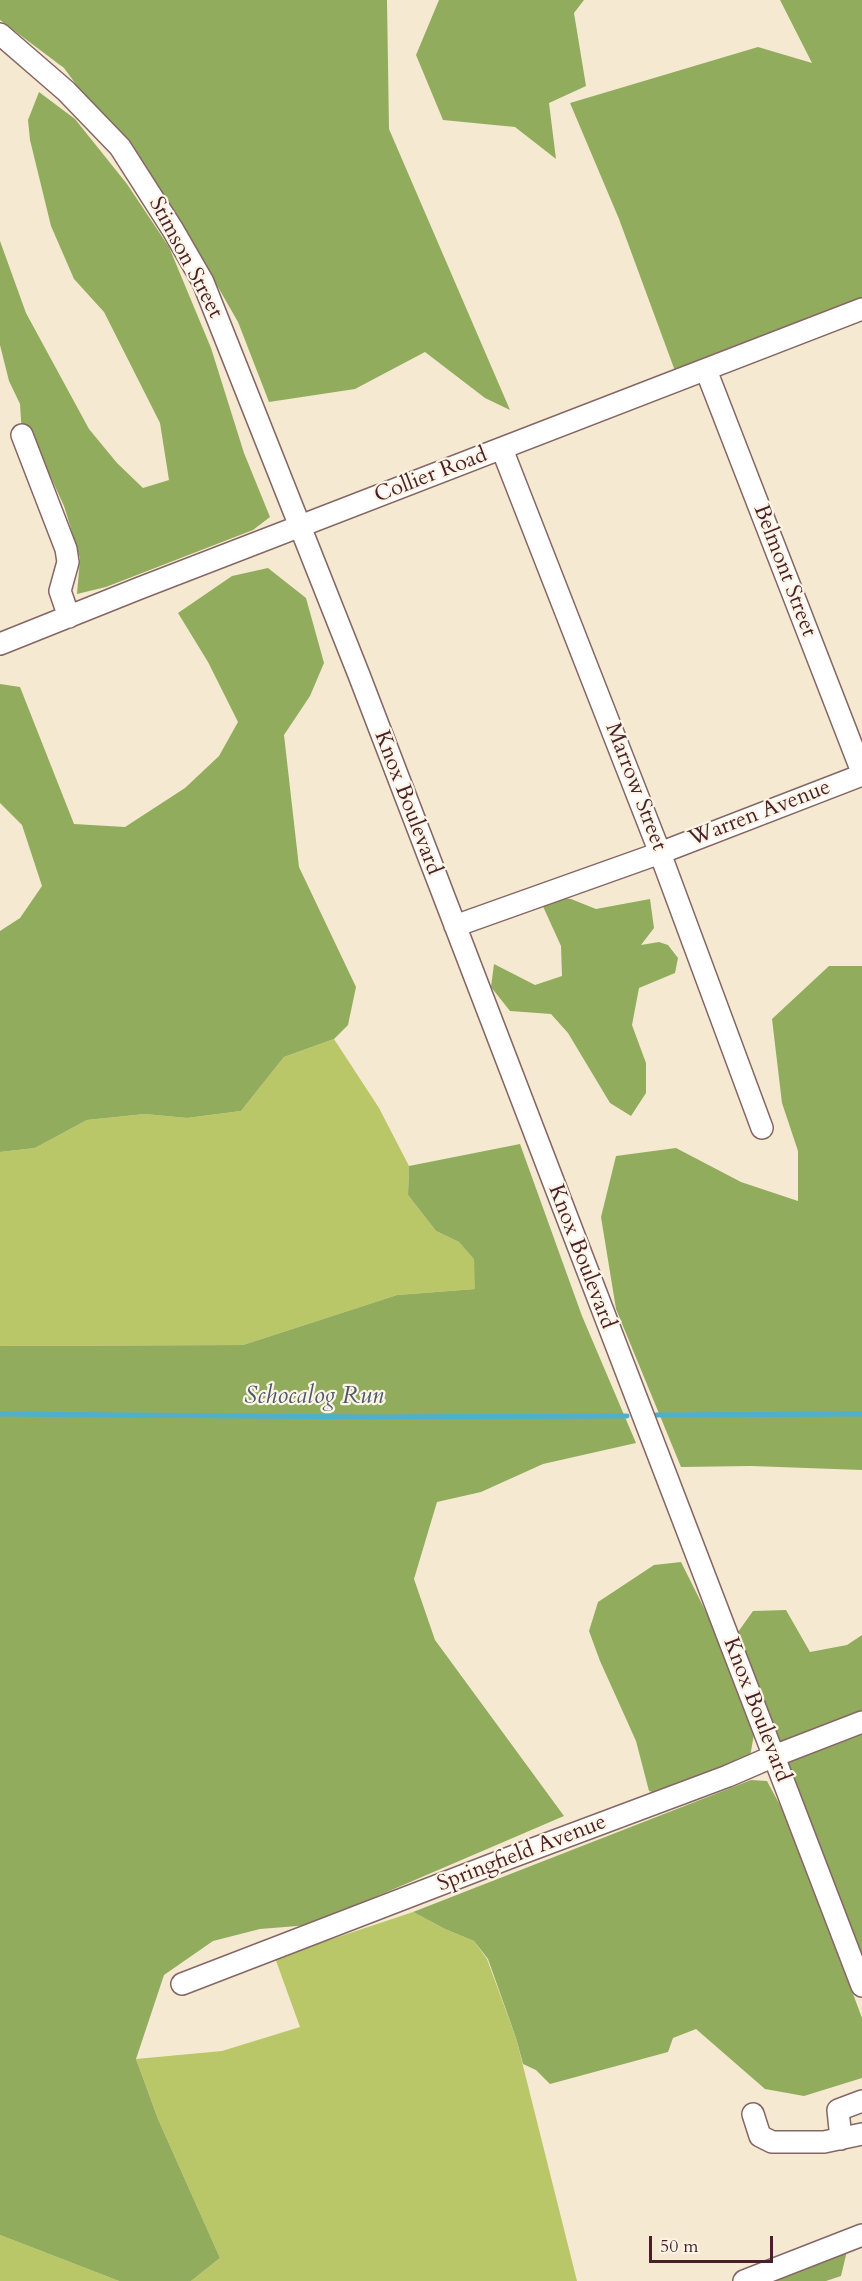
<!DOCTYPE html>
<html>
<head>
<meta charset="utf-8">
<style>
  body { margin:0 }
  #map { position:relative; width:862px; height:2281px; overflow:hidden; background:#f5ead1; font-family:Cardo,serif }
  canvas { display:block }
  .scale { position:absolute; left:649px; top:2236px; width:124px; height:27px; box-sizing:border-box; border:3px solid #4a1f2b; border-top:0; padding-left:8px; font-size:18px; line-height:21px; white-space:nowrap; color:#4a1f2b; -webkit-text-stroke:4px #fcf5e5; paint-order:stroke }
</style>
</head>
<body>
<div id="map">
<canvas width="862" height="2281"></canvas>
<div class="scale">50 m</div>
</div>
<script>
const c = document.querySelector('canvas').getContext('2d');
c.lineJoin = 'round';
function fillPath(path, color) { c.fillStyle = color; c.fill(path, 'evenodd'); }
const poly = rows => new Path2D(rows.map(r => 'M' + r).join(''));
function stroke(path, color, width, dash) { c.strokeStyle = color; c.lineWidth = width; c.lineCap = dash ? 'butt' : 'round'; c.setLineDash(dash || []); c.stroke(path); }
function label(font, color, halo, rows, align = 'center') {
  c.font = font + ' Cardo,serif'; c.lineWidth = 4.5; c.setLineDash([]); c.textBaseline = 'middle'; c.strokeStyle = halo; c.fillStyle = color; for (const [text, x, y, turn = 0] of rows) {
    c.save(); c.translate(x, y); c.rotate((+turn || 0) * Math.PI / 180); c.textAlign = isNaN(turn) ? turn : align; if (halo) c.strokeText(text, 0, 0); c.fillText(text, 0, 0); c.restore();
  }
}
fillPath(poly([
  [334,1039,379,1108,409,1166,408,1195,436,1231,459,1242,475,1259,475,1289,397,1295,243,1345,0,1346,0,1152,35,1148,87,1120,145,1114,187,1118,241,1111,284,1057],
  [413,1912,445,1929,474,1941,487,1959,516,2038,577,2281,191,2281,220,2258,158,2119,136,2059,222,2051,300,2027,275,1958],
  [0,2235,119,2281,0,2281]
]), '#b9c769');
fillPath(poly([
  [0,0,387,0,389,129,510,410,485,398,425,352,355,389,269,402,238,322,198,252,64,68,0,20],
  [439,0,584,0,574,13,586,86,549,103,556,159,515,127,443,120,416,55],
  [780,0,862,0,862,299,675,371,619,219,570,103,758,47,812,63],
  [39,92,75,119,127,184,169,247,211,348,244,453,270,517,253,530,106,587,77,594,80,558,64,506,42,458,22,435,20,404,9,381,0,345,0,241,26,313,89,429,117,463,143,488,169,480,160,423,104,312,74,279,51,226,30,140,28,120],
  [268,568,306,598,324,663,310,696,284,735,299,867,356,987,348,1025,334,1039,284,1057,241,1111,187,1118,145,1114,87,1120,35,1148,0,1152,0,931,20,918,42,886,22,825,0,803,0,684,20,687,74,824,125,827,185,788,219,756,238,722,208,662,178,613,232,576],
  [556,897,571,899,596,909,650,899,654,928,641,945,659,942,668,945,678,958,675,973,639,988,632,1025,646,1063,646,1093,631,1116,610,1103,568,1033,551,1014,510,1011,491,987,494,964,535,985,562,976,561,946,541,902],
  [829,966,862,966,862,1470,751,1466,681,1467,616,1309,601,1217,616,1156,676,1148,741,1182,798,1201,798,1151,782,1103,772,1019],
  [520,1144,582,1316,636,1443,543,1464,481,1492,437,1502,414,1579,435,1640,564,1816,310,1925,260,1929,213,1941,164,1975,136,2059,158,2119,220,2258,191,2281,119,2281,0,2235,0,1346,243,1345,397,1295,475,1289,474,1259,459,1242,436,1231,408,1195,409,1166],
  [681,1562,708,1616,754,1734,750,1757,663,1795,649,1791,636,1741,600,1661,589,1631,598,1602,654,1565],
  [786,1610,810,1652,847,1645,862,1635,862,1714,779,1745,738,1632,753,1611],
  [862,1733,862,1957,787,1762],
  [751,1780,767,1781,789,1822,862,2018,862,2078,804,2096,765,2089,696,2029,673,2038,668,2052,550,2084,536,2070,523,2064,516,2038,488,1959,474,1941,445,1929,413,1912],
  [847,2251,841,2276,826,2281,768,2281]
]), '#92ac5d');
stroke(poly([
  [0,1414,367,1417,627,1416],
  [656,1415,862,1414]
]), '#4eb0cd', 5);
const minor = poly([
  [0,34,66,91,120,147,173,230,203,282,359,675,862,1986],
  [706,370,862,772],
  [22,435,66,549,68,562,60,591,69,617],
  [502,449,660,853,762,1128],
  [0,644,140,588,862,309],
  [455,926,660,853,862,775],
  [182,1984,509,1858,728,1776,774,1756,862,1722],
  [753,2114,760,2136,772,2142,824,2142,862,2134],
  [841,2139,838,2110,862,2101],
  [744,2281,862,2235]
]);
stroke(minor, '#866665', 24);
stroke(minor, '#fff', 21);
label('22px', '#4a1f2b', '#fcf5e5', [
  ["Stimson Street",185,258,62],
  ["Collier Road",431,476,-21],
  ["Belmont Street",784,571,69],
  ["Marrow Street",635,787,69],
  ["Knox Boulevard",407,803,69],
  ["Warren Avenue",760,814,-21],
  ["Knox Boulevard",581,1257,69],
  ["Knox Boulevard",756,1710,69],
  ["Springfield Avenue",522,1854,-21]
]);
label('italic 24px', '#4c596c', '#fcf5e5', [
  ["Schocalog Run",314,1397]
]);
</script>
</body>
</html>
